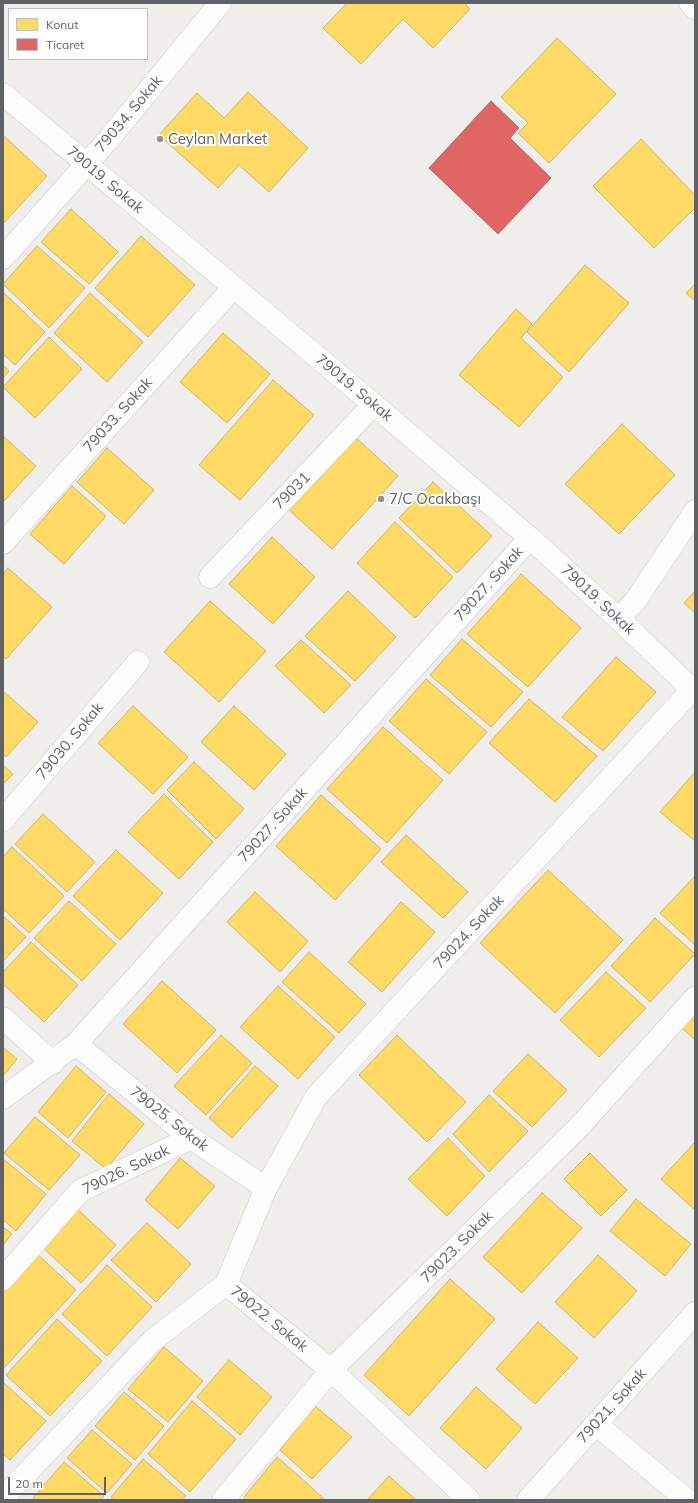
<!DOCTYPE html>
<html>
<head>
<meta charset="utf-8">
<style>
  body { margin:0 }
  #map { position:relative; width:698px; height:1503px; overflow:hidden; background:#efeeea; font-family:Mulish,sans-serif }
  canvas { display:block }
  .frame { position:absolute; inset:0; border:4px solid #5f6368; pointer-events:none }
  .legend { position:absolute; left:8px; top:8px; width:140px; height:52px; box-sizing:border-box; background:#fff; border:1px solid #bfc1c3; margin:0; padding:5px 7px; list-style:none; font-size:12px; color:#5f6368 }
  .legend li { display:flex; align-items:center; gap:8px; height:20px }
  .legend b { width:20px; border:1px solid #bfc1c3 }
  .scale { position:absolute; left:8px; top:1477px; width:98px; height:18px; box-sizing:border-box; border:2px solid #5f6368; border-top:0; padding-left:5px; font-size:12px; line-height:14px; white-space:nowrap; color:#5f6368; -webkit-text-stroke:3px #fff; paint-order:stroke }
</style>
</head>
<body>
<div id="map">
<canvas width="698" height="1503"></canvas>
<div class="frame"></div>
<ul class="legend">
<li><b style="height:11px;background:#ffd966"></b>Konut</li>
<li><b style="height:11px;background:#e06666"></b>Ticaret</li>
</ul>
<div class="scale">20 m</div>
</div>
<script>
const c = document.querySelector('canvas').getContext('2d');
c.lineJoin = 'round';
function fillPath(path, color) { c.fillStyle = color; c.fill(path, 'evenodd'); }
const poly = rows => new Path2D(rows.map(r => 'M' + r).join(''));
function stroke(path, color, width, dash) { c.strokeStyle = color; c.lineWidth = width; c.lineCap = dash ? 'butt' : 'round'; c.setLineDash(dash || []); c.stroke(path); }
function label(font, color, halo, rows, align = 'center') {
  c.font = font + ' Mulish,sans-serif'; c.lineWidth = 4; c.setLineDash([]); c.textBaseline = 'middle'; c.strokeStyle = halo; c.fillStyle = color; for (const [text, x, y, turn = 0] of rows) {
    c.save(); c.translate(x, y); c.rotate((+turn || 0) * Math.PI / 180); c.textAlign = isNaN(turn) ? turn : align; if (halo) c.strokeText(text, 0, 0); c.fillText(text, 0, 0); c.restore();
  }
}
const homes = poly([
  [347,3,464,3,470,9,433,48,403,19,361,64,323,28,347,3],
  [557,38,616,94,549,163,518,133,528,123,501,97,557,38],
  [248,92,308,148,269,192,239,165,218,188,159,135,197,93,224,118,248,92],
  [3,135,47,176,3,224,3,135],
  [641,139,695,195,695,208,654,248,593,186,641,139],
  [71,209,118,252,89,284,41,242,71,209],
  [141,236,195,285,148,337,95,288,141,236],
  [37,246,85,288,49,328,3,284,37,246],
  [585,265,629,303,569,372,527,332,585,265],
  [695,284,695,301,686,293,695,284],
  [3,292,45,332,15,365,3,354,3,292],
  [90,293,143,342,107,382,54,333,90,293],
  [516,309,532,324,521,338,563,377,519,427,459,375,516,309],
  [223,333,270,374,227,423,180,382,223,333],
  [49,337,82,369,35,418,3,387,49,337],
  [3,365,9,371,3,378,3,365],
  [273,380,314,415,240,500,199,465,273,380],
  [622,424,675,475,619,534,565,484,622,424],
  [3,436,36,466,3,502,3,436],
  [354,436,398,476,332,549,288,509,354,436],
  [107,448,154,490,124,524,77,482,107,448],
  [433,482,492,536,457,573,399,518,433,482],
  [72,486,106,516,64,564,30,534,72,486],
  [395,522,453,577,415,618,357,563,395,522],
  [272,537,315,577,273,624,229,584,272,537],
  [8,568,52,607,6,659,3,656,3,574,8,568],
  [521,574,581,628,528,687,467,634,521,574],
  [348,591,396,637,355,681,305,636,348,591],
  [695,591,695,613,684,603,695,591],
  [210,601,266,651,219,702,164,652,210,601],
  [462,639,523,692,491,727,430,675,462,639],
  [301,640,351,685,324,713,275,666,301,640],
  [616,657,656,692,603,751,562,717,616,657],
  [426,679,487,732,449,774,389,721,426,679],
  [3,691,38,722,6,757,3,754,3,691],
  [529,699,597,756,555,802,489,743,529,699],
  [133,706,188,757,153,794,98,743,133,706],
  [234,706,286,754,254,790,201,742,234,706],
  [383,727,443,780,387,843,327,789,383,727],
  [194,762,244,809,216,839,167,790,194,762],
  [3,765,13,774,3,784,3,765],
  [695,772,695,841,660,812,695,772],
  [164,794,213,842,179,879,128,832,164,794],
  [321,795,381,849,335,900,276,846,321,795],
  [43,814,95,862,67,892,15,844,43,814],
  [406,835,468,892,443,918,381,862,406,835],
  [12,847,64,896,29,933,3,909,3,857,12,847],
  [116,850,163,893,120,940,73,896,116,850],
  [548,870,623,940,555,1013,480,943,548,870],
  [695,876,695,945,660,913,695,876],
  [255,892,308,941,280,972,227,922,255,892],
  [69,901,116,944,82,981,34,938,69,901],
  [401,902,435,932,382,992,348,962,401,902],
  [3,916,26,937,3,961,3,916],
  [655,918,695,954,650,1002,611,966,655,918],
  [31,942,78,985,44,1022,3,984,3,972,31,942],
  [309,952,366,1004,339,1033,282,982,309,952],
  [606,972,646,1008,599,1057,560,1020,606,972],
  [162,981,216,1030,177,1073,123,1024,162,981],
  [278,986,335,1037,298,1079,240,1027,278,986],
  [695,1004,695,1040,677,1023,695,1004],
  [221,1035,252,1063,206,1115,174,1086,221,1035],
  [397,1035,466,1102,427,1142,359,1075,397,1035],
  [3,1047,17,1059,3,1076,3,1047],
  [528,1054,567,1090,532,1127,493,1091,528,1054],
  [76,1066,106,1092,68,1138,38,1112,76,1066],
  [255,1066,278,1086,232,1138,209,1118,255,1066],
  [109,1094,144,1124,106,1169,72,1141,109,1094],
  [489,1095,528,1131,489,1172,453,1134,489,1095],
  [35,1117,80,1155,49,1190,4,1153,35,1117],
  [448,1138,485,1176,447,1216,408,1179,448,1138],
  [695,1142,695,1210,661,1179,695,1142],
  [590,1153,627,1190,601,1216,564,1179,590,1153],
  [180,1158,215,1186,178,1229,145,1200,180,1158],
  [3,1159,46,1194,16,1231,3,1220,3,1159],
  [542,1193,582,1228,522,1293,483,1257,542,1193],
  [636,1199,691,1244,665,1276,610,1231,636,1199],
  [75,1207,116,1245,81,1283,41,1246,75,1207],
  [147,1223,191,1264,156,1302,111,1260,147,1223],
  [3,1227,12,1234,3,1245,3,1227],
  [35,1252,76,1290,3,1369,3,1290,35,1252],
  [598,1255,637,1291,594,1338,555,1302,598,1255],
  [107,1265,152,1307,107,1356,62,1314,107,1265],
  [450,1279,495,1319,409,1416,364,1375,450,1279],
  [57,1319,102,1361,50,1416,6,1375,57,1319],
  [538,1322,578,1358,535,1404,496,1369,538,1322],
  [164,1347,203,1381,168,1422,128,1389,164,1347],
  [229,1360,272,1397,240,1435,197,1397,229,1360],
  [3,1382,46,1421,10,1460,3,1454,3,1382],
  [476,1387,522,1428,486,1469,440,1428,476,1387],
  [124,1392,164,1426,135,1460,95,1426,124,1392],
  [192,1401,236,1439,190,1492,148,1454,192,1401],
  [315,1406,352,1437,312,1479,280,1450,315,1406],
  [92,1430,132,1464,107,1493,67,1458,92,1430],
  [277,1457,309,1485,325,1500,246,1500,244,1497,277,1457],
  [143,1459,186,1496,182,1500,115,1500,111,1497,143,1459],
  [64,1462,104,1496,100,1500,36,1500,33,1498,64,1462],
  [389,1476,416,1500,367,1500,389,1476]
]);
fillPath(homes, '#ffd966');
stroke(homes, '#cfb667', 1);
const shops = poly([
  [491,101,519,128,510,138,551,178,498,234,429,168,491,101]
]);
fillPath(shops, '#e06666');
stroke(shops, '#b96567', 1);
const minor = poly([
  [3,94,365,397,530,538,619,619,695,692],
  [3,258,108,140,220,3],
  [3,543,234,287],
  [210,577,374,404],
  [619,619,636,600,695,511],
  [3,820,138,662],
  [3,1018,53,1063],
  [76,1044,191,1138,266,1188],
  [3,1098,76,1044,530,538],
  [3,1279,80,1191,191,1138],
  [226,1284,266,1188,316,1097,693,689],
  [596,1424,687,1500],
  [3,1498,153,1340,226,1284,331,1370,469,1500],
  [223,1500,331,1370,577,1129,695,998],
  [528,1500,695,1313]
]);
const secondary = poly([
  [690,3,695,8]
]);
stroke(minor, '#cbcccc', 23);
stroke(secondary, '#cacacb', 23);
stroke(minor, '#fdfcfc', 22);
stroke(secondary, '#fdfcfc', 22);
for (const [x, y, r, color] of [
  [160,139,4,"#919496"],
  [381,499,4,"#919496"]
]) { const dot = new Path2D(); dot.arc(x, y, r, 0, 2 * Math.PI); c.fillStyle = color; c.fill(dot); stroke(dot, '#fff', 1.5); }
label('15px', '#5f6368', '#fff', [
  ["79034. Sokak",129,114,-50],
  ["79019. Sokak",105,180,40],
  ["79019. Sokak",354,388,40],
  ["79033. Sokak",118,415,-48],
  ["79031",292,491,-46],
  ["79027. Sokak",489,584,-48],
  ["79019. Sokak",598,600,43],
  ["79030. Sokak",70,741,-50],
  ["79027. Sokak",273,825,-48],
  ["79024. Sokak",469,932,-47],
  ["79025. Sokak",169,1119,38],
  ["79026. Sokak",126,1170,-26],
  ["79023. Sokak",457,1247,-45],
  ["79022. Sokak",269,1319,39],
  ["79021. Sokak",612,1406,-48]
]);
label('15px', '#5f6368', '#fff', [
  ["Ceylan Market",168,139],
  ["7/C Ocakbaşı",389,499]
], 'left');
</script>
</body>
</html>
